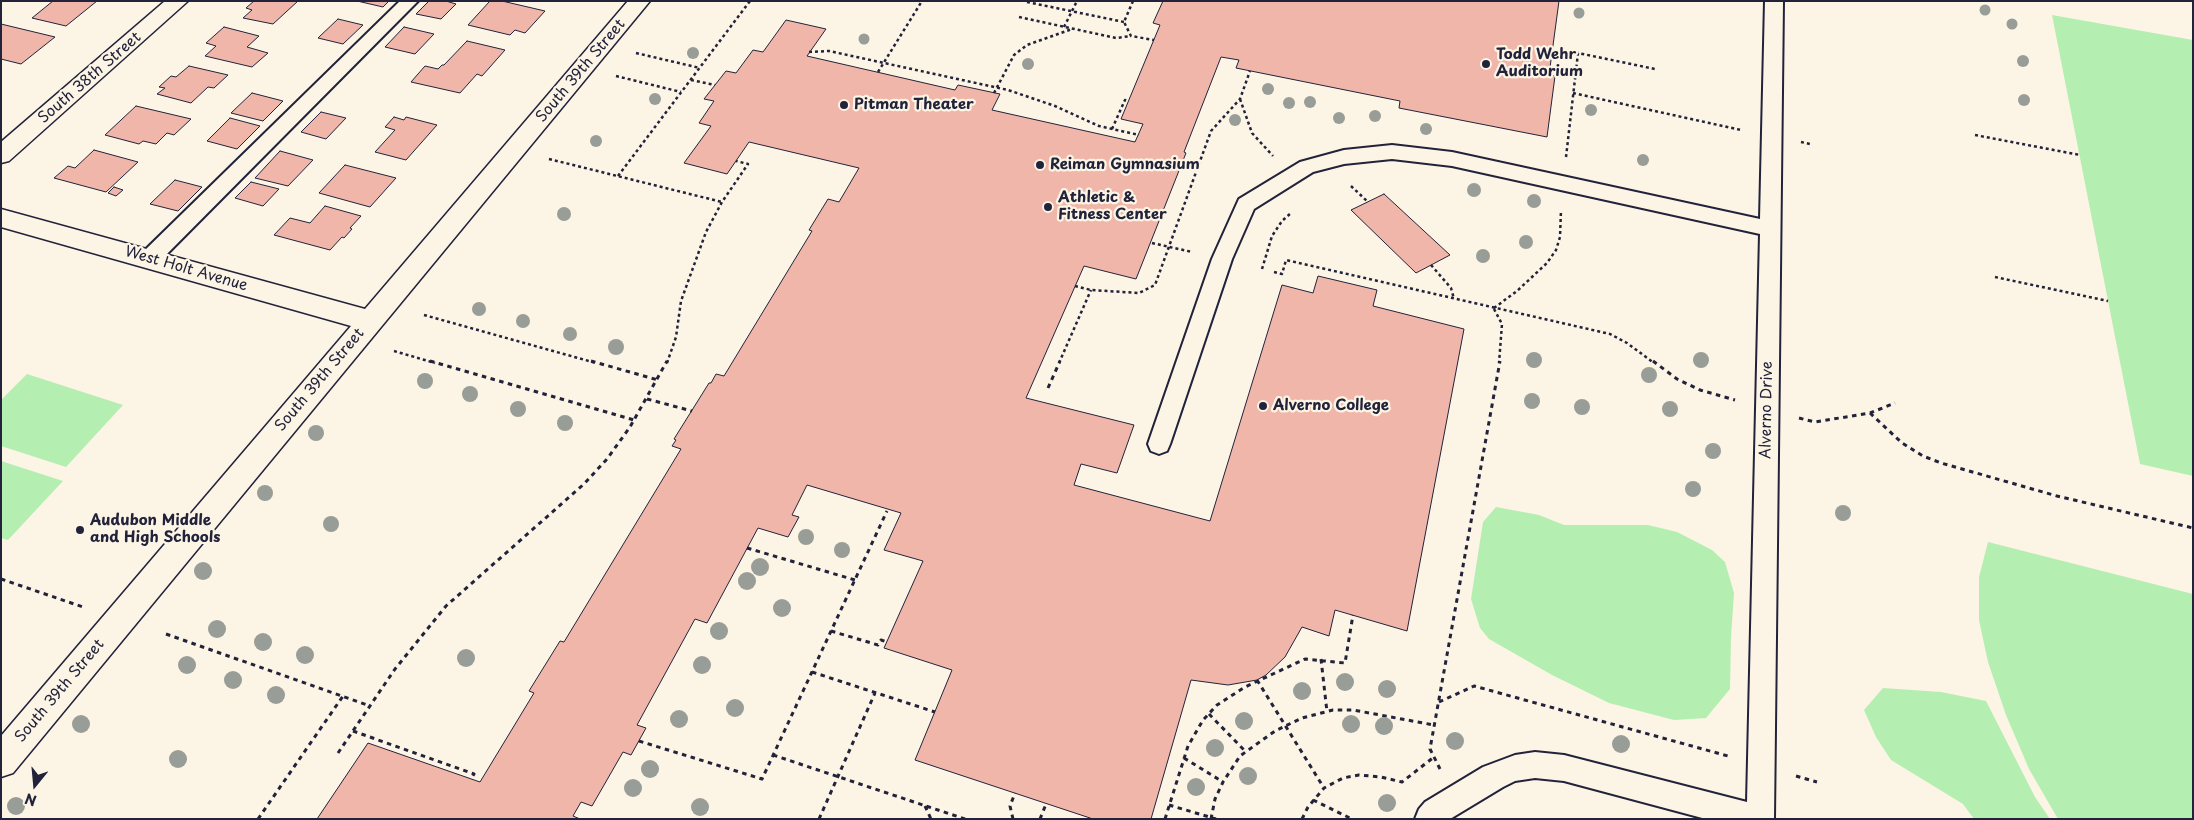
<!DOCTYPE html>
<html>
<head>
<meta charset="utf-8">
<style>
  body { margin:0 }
  #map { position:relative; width:2194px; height:820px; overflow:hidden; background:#fcf5e5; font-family:"Playpen Sans",sans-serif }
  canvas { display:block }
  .frame { position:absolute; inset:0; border:2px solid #22223b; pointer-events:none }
  .north { position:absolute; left:10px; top:760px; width:50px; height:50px; -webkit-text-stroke:4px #fcf5e5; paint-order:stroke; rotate:197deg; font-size:14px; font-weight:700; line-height:20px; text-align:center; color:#22223b }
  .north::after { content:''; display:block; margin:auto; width:18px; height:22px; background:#22223b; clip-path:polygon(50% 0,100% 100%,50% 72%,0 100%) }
</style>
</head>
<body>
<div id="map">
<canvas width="2194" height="820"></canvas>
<div class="frame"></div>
<div class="north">N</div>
</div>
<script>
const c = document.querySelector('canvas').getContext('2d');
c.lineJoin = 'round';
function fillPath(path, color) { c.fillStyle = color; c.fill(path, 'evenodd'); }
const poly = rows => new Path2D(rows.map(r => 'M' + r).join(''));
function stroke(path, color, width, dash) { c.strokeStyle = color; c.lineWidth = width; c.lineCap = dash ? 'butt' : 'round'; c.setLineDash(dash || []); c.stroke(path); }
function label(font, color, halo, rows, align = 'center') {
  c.font = font + ' "Playpen Sans",sans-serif'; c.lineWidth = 4.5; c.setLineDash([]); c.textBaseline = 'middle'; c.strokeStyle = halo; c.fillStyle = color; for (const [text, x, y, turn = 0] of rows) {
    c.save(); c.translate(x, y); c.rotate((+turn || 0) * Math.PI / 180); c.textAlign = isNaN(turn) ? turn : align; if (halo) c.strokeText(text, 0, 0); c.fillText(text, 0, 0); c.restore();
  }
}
fillPath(poly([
  [2052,15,2193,40,2193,476,2140,464],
  [27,374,123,405,66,467,1,446,1,400],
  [1,461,63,481,8,540,1,538],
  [1496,507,1539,515,1564,525,1648,525,1677,532,1712,550,1725,562,1734,593,1731,637,1730,689,1706,718,1674,720,1609,703,1552,675,1489,639,1480,628,1471,599,1483,522],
  [1988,542,2193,594,2193,819,2058,819,2029,769,2006,715,1988,662,1979,620,1979,577],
  [1883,688,1941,692,1986,701,2035,797,2050,819,1974,819,1963,804,1891,760,1876,737,1864,710]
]), '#b5eeb1');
const building = poly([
  [53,1,97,1,66,26,32,18,53,1],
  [254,1,298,1,273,24,243,18,252,10,246,8,254,1],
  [357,1,389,1,383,7,357,1],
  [429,1,446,1,456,4,441,19,416,14,429,1],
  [490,1,502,1,545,11,525,33,515,30,510,35,468,25,490,1],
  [1163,1,1559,1,1549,75,1555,76,1547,137,1399,108,1400,101,1236,68,1239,60,1221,57,1184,152,1186,153,1136,279,1084,266,1026,398,1134,425,1117,473,1081,464,1074,485,1210,521,1282,285,1313,293,1318,276,1377,290,1373,306,1464,329,1407,631,1335,610,1329,636,1302,627,1285,657,1266,675,1257,680,1228,685,1191,680,1151,819,1093,819,915,760,952,670,884,648,923,561,884,550,901,513,807,485,792,515,799,517,788,537,758,528,707,623,695,619,637,725,646,728,631,755,623,752,592,806,581,802,573,816,580,819,317,819,368,743,480,782,534,693,529,691,560,641,564,642,681,449,672,446,676,440,674,439,709,383,711,383,716,374,724,376,812,231,809,230,828,199,839,202,859,168,749,142,727,174,684,163,711,126,699,123,714,101,704,99,726,71,736,73,753,50,763,52,786,20,826,29,807,56,955,90,958,85,1000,94,992,110,1135,142,1143,124,1121,119,1160,25,1153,23,1163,1],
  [338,19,363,25,343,44,318,38,338,19],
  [1,24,55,37,21,64,1,59,1,24],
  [224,27,259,36,247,47,268,53,252,67,205,56,216,46,206,43,224,27],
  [404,27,434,34,415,54,385,47,404,27],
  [467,41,505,50,482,76,477,74,460,93,411,82,425,66,438,69,442,65,444,65,467,41],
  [189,66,228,75,214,88,208,87,191,103,157,94,165,88,159,87,171,76,176,77,189,66],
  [252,93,283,101,263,121,231,113,252,93],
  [136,106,191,119,174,135,167,133,156,144,143,141,139,144,105,135,136,106],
  [321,112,346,118,326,139,301,132,321,112],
  [394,117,404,120,406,117,437,125,406,160,375,152,395,130,385,127,394,117],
  [230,118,260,126,237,149,207,141,230,118],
  [94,150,138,162,106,192,54,178,68,166,75,168,94,150],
  [280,151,313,160,288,186,255,178,280,151],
  [345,165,396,178,370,207,319,193,345,165],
  [175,180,202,187,178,211,150,204,175,180],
  [251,182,279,189,263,206,235,198,251,182],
  [114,187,123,190,116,196,108,193,114,187],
  [1384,194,1450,255,1416,273,1351,210,1384,194],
  [325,206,361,216,350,228,352,229,344,238,342,237,330,250,274,235,290,218,310,223,325,206]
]);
fillPath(building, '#f0b6aa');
stroke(building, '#22223b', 1);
const service = poly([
  [400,1,418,1,156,265,149,267,142,265,139,259,142,253,400,1],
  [1765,1,1783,1,1774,819,1706,819,1564,781,1535,778,1515,781,1503,787,1450,819,1415,819,1419,809,1425,802,1483,767,1515,755,1535,752,1564,755,1747,802,1760,234,1452,166,1392,159,1344,164,1313,172,1254,209,1232,259,1170,444,1167,451,1159,454,1151,451,1148,444,1212,259,1239,199,1300,162,1344,150,1392,145,1452,152,1760,219,1765,1]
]);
const minor = poly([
  [165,1,188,1,9,161,1,163,1,142,165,1],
  [628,1,650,1,13,773,1,777,1,736,351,326,1,227,1,209,365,309,628,1]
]);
stroke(service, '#22223b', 4);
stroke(minor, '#22223b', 3);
stroke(poly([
  [1133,1,1124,22,1131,36,1154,40],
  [1027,2,1124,22],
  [1019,17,1116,38,1131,36],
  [1064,27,1077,1],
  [809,52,829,51,1008,90,1055,106,1099,126,1139,135],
  [636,53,700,68],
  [878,72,922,1],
  [616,76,681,92],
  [691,80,715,85],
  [994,93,1014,55,1027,45,1072,29],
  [1573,93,1741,130],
  [1240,99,1252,133,1273,156],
  [1112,129,1125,100,1128,101],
  [1975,135,2080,155],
  [1801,142,1810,144],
  [1566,157,1578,53,1655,69],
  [549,159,722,202],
  [618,176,750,1],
  [1351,186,1368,202],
  [1152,243,1192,252],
  [1431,265,1451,288,1454,299],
  [1262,269,1272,236,1282,221,1291,213],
  [1274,272,1282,274,1286,260,1610,334,1627,343,1654,363],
  [1995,277,2108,301],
  [1075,286,1091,290,1139,293,1155,285,1211,131,1240,99,1250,71],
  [1494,308,1517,291,1547,263,1556,250,1560,237,1561,210],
  [1494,309,1502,324,1499,363],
  [424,315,596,363],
  [394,351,435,363],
  [667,363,676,337,681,301,706,232,722,202,748,164,736,161],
  [1059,363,1091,290]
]), '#22223b', 2.5, [3, 3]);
stroke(poly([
  [430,361,634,420],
  [591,361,658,380],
  [1653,361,1677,379,1700,390,1735,400],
  [1048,388,1060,361],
  [647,399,692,411],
  [1870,413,1902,443,1923,456,1941,463,2057,496,2193,528],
  [1799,418,1815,422,1870,413,1895,403],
  [747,548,855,580],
  [1,579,83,607],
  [831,631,878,645,881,640,887,642],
  [166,634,370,706],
  [1321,659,1327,712],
  [812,672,935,712],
  [1257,680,1324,788],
  [1439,702,1474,686,1728,756],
  [1209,714,1246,752],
  [353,731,474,774,471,779],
  [639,741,762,779,887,511],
  [338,753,395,669,446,606,584,484,607,459,630,427,667,361],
  [773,755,965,819],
  [1184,758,1223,782],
  [1440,769,1430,749,1500,361],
  [1796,776,1817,782],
  [1313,800,1352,819],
  [1169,805,1216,819],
  [925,806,931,819],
  [258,819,343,696],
  [819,819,875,693],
  [1013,819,1010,806,1015,793],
  [1040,819,1046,804],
  [1165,819,1188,746,1203,720,1217,705,1245,687,1305,659,1345,663,1353,615],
  [1211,819,1215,799,1223,782,1240,756,1275,731,1302,718,1333,710,1353,710,1434,725],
  [1302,819,1308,807,1324,788,1343,778,1359,775,1381,777,1402,782,1434,757]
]), '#22223b', 3, [4.5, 4.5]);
fillPath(service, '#fcf5e5');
fillPath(minor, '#fcf5e5');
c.fillStyle = '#989d97';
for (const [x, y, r] of [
  [1985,10,5.5],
  [1579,13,5.5],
  [2012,24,5.5],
  [864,39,5.5],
  [693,53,6],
  [2023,61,6],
  [1028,64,6],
  [1268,89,6],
  [655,99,6],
  [2024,100,6],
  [1310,102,6],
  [1289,103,6],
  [1591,110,6],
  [1375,116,6],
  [1339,118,6],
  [1235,120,6],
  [1426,129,6],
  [596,141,6],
  [1643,160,6],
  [1474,190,7],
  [1534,201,7],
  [564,214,7],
  [1526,242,7],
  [1483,256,7],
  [479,309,7],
  [523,321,7],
  [570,334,7],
  [616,347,8],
  [1534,360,8],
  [1701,360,8],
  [1649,375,8],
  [425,381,8],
  [470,394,8],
  [1532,401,8],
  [1582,407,8],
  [518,409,8],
  [1670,409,8],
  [565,423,8],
  [316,433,8],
  [1713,451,8],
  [1693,489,8],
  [265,493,8],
  [1843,513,8],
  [331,524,8],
  [806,537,8],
  [842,550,8],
  [760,567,9],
  [203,571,9],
  [747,581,9],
  [782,608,9],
  [217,629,9],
  [719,631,9],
  [263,642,9],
  [305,655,9],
  [466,658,9],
  [187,665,9],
  [702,665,9],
  [233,680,9],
  [1345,682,9],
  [1387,689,9],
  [1302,691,9],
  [276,695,9],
  [735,708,9],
  [679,719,9],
  [1244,721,9],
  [81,724,9],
  [1351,724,9],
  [1384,726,9],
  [1455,741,9],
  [1621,744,9],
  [1215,748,9],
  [178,759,9],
  [650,769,9],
  [1248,776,9],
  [1196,787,9],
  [633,788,9],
  [1387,803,9],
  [16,806,9],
  [700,807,9]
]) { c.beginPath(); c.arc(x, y, r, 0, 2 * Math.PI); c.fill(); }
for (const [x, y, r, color] of [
  [1486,64,5,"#22223b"],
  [844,105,5,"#22223b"],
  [1040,165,5,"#22223b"],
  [1048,207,5,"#22223b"],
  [1263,406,5,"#22223b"],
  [80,530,5,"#22223b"]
]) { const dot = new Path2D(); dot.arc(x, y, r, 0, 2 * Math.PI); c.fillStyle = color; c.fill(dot); stroke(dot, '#fcf5e5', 2); }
label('bold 15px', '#22223b', '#fcf5e5', [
  ["Todd Wehr",1496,55],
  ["Auditorium",1496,72],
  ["Pitman Theater",854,105],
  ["Reiman Gymnasium",1050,165],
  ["Athletic &",1058,198],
  ["Fitness Center",1058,215],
  ["Alverno College",1273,406],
  ["Audubon Middle",90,521],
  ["and High Schools",90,538]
], 'left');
label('15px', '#22223b', '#fcf5e5', [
  ["South 39th Street",581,71,-50],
  ["South 38th Street",90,78,-41],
  ["West Holt Avenue",186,269,16],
  ["South 39th Street",320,380,-50],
  ["Alverno Drive",1767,410,-89],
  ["South 39th Street",60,691,-50]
]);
</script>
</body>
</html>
